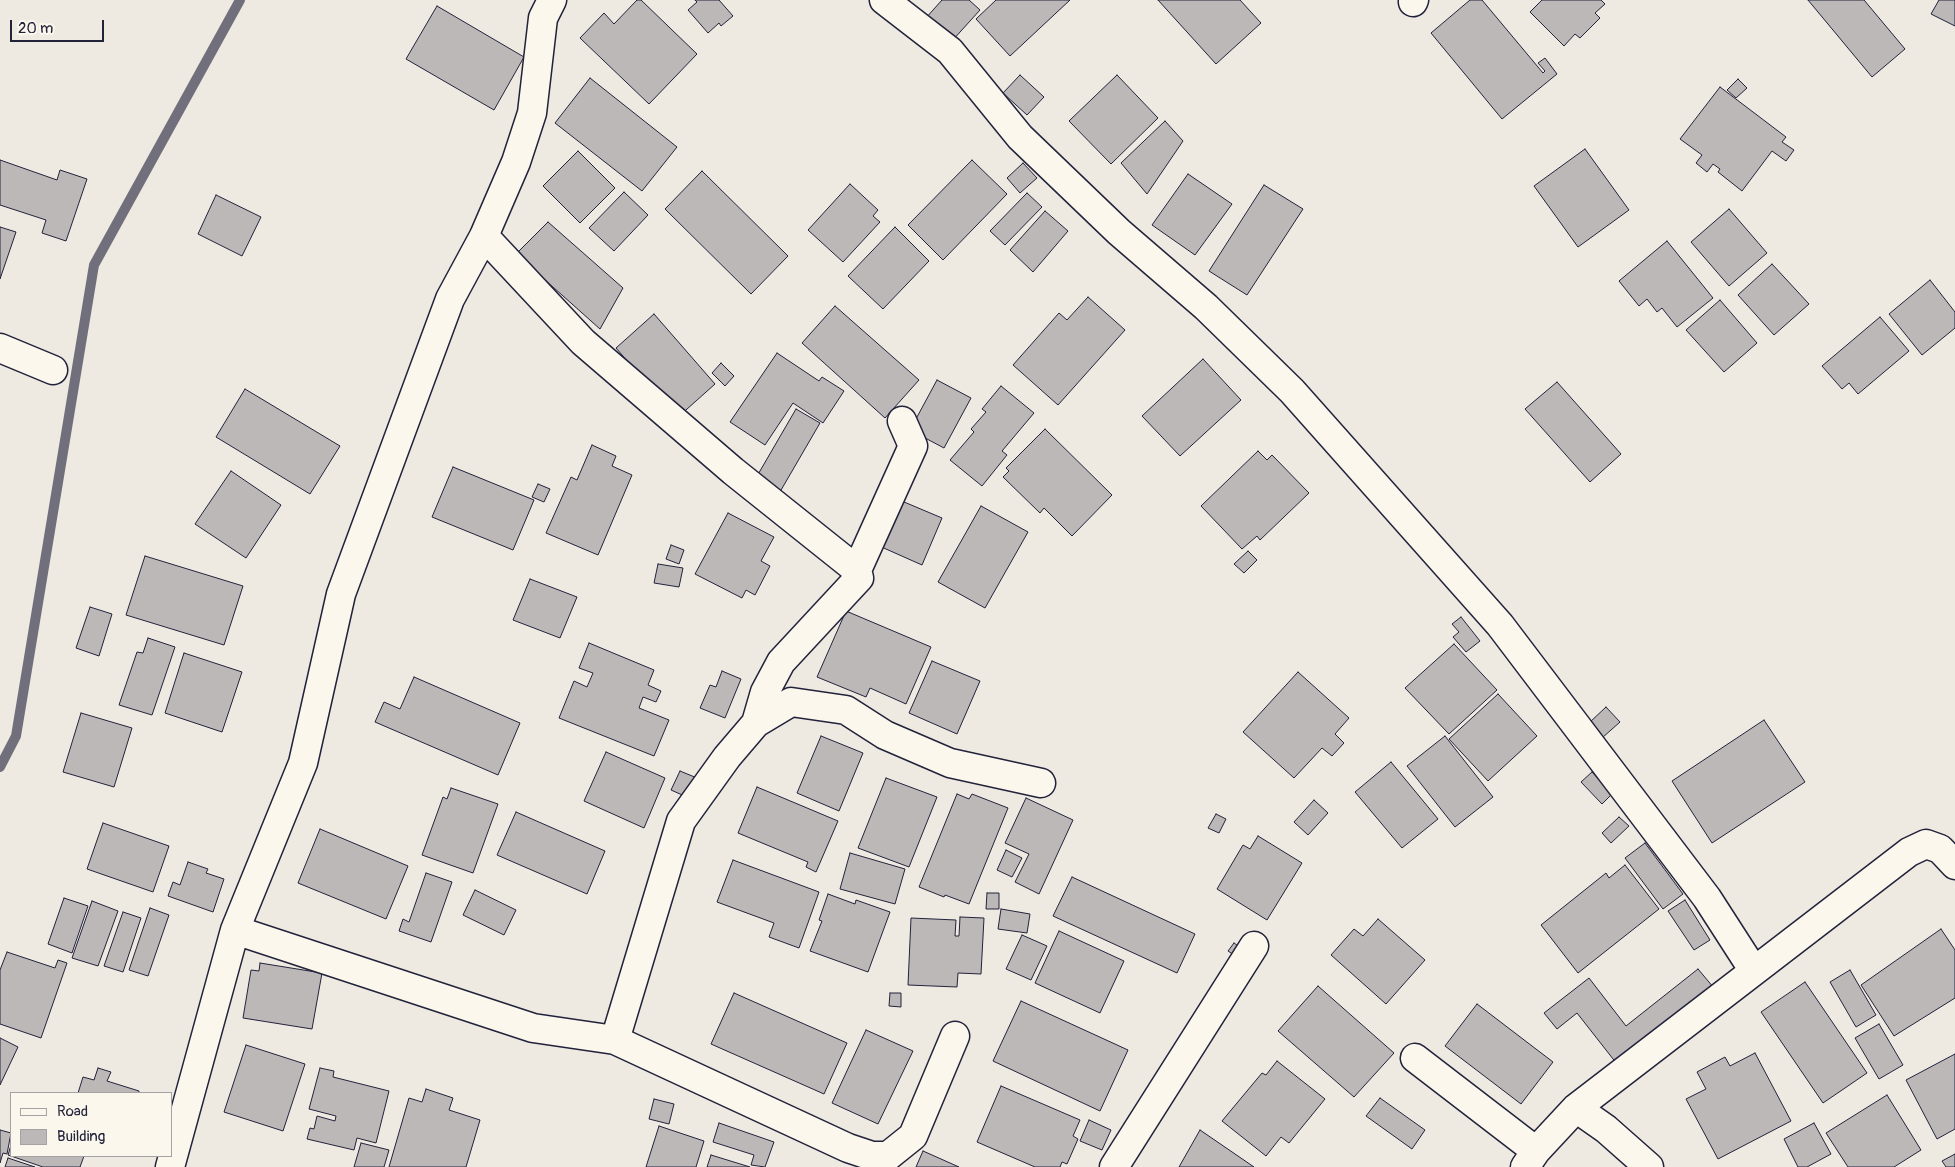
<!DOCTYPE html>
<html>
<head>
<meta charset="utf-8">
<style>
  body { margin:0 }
  #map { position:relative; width:1955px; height:1167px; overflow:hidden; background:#eeeae2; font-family:Pangolin,sans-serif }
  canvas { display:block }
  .legend { position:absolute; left:10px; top:1092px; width:162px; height:65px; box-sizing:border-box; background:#fbf7ec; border:1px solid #a4a2a5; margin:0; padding:6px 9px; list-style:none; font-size:15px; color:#22223b }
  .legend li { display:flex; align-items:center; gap:10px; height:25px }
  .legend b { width:25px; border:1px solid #a4a2a5 }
  .scale { position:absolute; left:10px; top:20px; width:94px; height:22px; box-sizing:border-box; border:2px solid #22223b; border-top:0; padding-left:6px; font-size:15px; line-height:18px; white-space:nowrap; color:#22223b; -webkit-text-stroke:4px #fbf7ec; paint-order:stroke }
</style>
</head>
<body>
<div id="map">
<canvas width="1955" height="1167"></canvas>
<ul class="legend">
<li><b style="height:6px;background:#fbf7ec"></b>Road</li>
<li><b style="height:14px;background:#bcb8b8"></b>Building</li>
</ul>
<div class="scale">20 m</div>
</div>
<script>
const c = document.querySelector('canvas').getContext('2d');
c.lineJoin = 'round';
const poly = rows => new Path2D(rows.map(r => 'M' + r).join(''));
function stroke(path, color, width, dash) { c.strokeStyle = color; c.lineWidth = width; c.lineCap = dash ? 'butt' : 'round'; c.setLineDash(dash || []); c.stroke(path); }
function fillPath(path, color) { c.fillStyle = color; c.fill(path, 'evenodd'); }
stroke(poly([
  [0,767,16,736,94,265,240,0]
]), '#716f7c', 10);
const building = poly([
  [637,0,641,0,697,54,649,104,580,38,604,13,614,24,637,0],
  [695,0,719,0,733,16,721,26,719,23,708,33,688,10,697,2,695,0],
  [942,0,969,0,980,10,951,42,925,19,942,0],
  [996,0,1070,0,1010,56,976,19,996,0],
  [1158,0,1240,0,1261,23,1216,64,1158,0],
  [1470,0,1482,0,1543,73,1545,71,1538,63,1545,58,1557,74,1502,119,1431,33,1470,0],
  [1542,0,1601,0,1605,4,1595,13,1600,18,1580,38,1575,34,1564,46,1530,12,1542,0],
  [1808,0,1864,0,1905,49,1872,77,1808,0],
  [1939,0,1955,0,1955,26,1931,14,1939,0],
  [437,6,524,57,494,110,406,59,437,6],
  [1020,75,1044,97,1027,115,1003,93,1020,75],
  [1117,75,1158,118,1111,164,1069,121,1117,75],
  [590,78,677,147,642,191,555,123,590,78],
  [1738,79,1747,88,1736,98,1727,90,1738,79],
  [1720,87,1786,137,1782,142,1794,150,1786,161,1772,151,1742,191,1718,172,1720,169,1713,164,1707,172,1696,163,1702,155,1680,139,1720,87],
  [1165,121,1183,141,1147,194,1121,163,1165,121],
  [1585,149,1629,210,1578,247,1534,186,1585,149],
  [578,151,615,188,580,223,543,186,578,151],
  [0,160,57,180,60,170,87,179,66,241,42,233,46,220,0,205,0,160],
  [972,160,1007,194,943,260,908,225,972,160],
  [1023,163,1037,178,1020,193,1007,178,1023,163],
  [702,171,788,256,751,294,665,209,702,171],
  [1188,174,1232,204,1195,255,1152,225,1188,174],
  [850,184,878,210,873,216,880,222,843,262,808,230,850,184],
  [1264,185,1303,209,1247,295,1209,271,1264,185],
  [624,192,648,215,614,251,589,228,624,192],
  [1027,193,1042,207,1005,245,990,231,1027,193],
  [216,195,261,217,242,256,198,234,216,195],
  [1729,209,1767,253,1729,286,1691,242,1729,209],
  [1045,211,1068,231,1033,272,1010,250,1045,211],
  [548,222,623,288,600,329,516,254,548,222],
  [0,227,16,232,0,279,0,227],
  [895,227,929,261,883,309,848,276,895,227],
  [1667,241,1713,298,1677,327,1662,308,1657,312,1647,299,1639,306,1619,281,1667,241],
  [1772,264,1809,304,1774,335,1738,295,1772,264],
  [1930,280,1955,312,1955,328,1922,355,1889,314,1930,280],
  [1088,297,1125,330,1058,405,1013,365,1059,313,1067,320,1088,297],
  [1720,300,1757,343,1724,372,1686,330,1720,300],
  [835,306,919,380,885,418,802,343,835,306],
  [654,314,715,384,677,418,616,348,654,314],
  [1880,317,1909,351,1858,394,1849,383,1842,389,1822,366,1880,317],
  [777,353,819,381,822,377,844,391,823,423,793,403,765,445,730,422,777,353],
  [1203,359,1241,400,1180,456,1142,416,1203,359],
  [721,363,734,376,725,386,712,373,721,363],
  [937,380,971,398,944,448,910,430,937,380],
  [1557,382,1621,454,1590,482,1525,409,1557,382],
  [1001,386,1034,413,1002,451,1007,455,982,486,950,460,974,432,971,429,986,412,982,409,1001,386],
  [245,389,340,446,310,494,216,437,245,389],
  [796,409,820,423,777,497,753,483,796,409],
  [1045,429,1112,495,1072,536,1044,508,1040,513,1003,477,1009,471,1006,468,1045,429],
  [592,445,616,456,612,466,632,475,598,555,546,533,571,477,577,480,592,445],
  [1258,451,1267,460,1272,455,1309,493,1260,540,1257,536,1242,549,1201,506,1258,451],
  [453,467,534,500,513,550,432,517,453,467],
  [231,471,281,505,246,558,195,524,231,471],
  [538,484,550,489,544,502,532,497,538,484],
  [897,499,942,518,922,565,877,545,897,499],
  [981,506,1028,532,985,608,938,582,981,506],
  [728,513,774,537,761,561,770,566,755,595,746,590,742,598,695,574,728,513],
  [671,545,684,550,679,564,666,559,671,545],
  [1248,551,1257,560,1244,573,1234,564,1248,551],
  [145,556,243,586,224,645,126,615,145,556],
  [658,564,683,568,679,587,654,583,658,564],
  [530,579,577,597,560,638,513,620,530,579],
  [90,607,112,614,99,656,76,648,90,607],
  [846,611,931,647,906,704,870,688,866,697,817,677,846,611],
  [1461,617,1480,641,1466,652,1453,637,1459,632,1452,624,1461,617],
  [148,638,175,647,152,715,119,705,137,652,143,653,148,638],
  [589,643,654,670,648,685,661,691,656,702,643,697,639,708,669,720,654,756,559,718,574,681,587,687,593,673,579,668,589,643],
  [1454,644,1497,690,1449,734,1405,688,1454,644],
  [184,653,242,672,222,732,165,713,184,653],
  [932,661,980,681,957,734,909,713,932,661],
  [722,671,741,679,725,718,700,708,710,685,716,687,722,671],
  [1298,672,1349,718,1335,734,1344,743,1332,756,1322,748,1294,778,1243,732,1298,672],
  [414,677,520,723,498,775,375,722,384,702,400,709,414,677],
  [1498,694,1537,736,1488,781,1449,739,1498,694],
  [1606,707,1620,722,1602,738,1589,723,1606,707],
  [81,713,132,728,114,787,63,772,81,713],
  [1764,720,1805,782,1712,843,1672,781,1764,720],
  [821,736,863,753,839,811,797,793,821,736],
  [1445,736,1493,797,1455,827,1407,766,1445,736],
  [606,752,665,778,644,828,584,801,606,752],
  [1391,762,1438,819,1402,848,1355,792,1391,762],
  [680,771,697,778,689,798,671,790,680,771],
  [1592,772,1612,794,1602,804,1581,782,1592,772],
  [886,778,937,797,909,867,858,848,886,778],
  [757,787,838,821,816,872,806,867,808,862,738,833,757,787],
  [451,788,498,804,473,873,422,855,443,797,447,799,451,788],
  [957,794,969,799,972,794,1008,808,969,904,945,895,944,897,919,887,957,794],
  [1026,798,1073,820,1039,894,1015,882,1029,854,1005,843,1026,798],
  [1314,800,1328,813,1308,835,1294,822,1314,800],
  [516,812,605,851,587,894,497,855,516,812],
  [1216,814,1226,819,1219,833,1208,828,1216,814],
  [1619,817,1629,826,1611,843,1602,833,1619,817],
  [103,823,169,846,153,892,87,869,103,823],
  [320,829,408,866,386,919,298,883,320,829],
  [1258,836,1302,863,1267,920,1217,889,1243,845,1250,849,1258,836],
  [1645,843,1683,894,1663,909,1625,858,1645,843],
  [1006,850,1022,858,1012,877,997,870,1006,850],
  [850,853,905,869,895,904,840,889,850,853],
  [733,860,819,892,799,948,769,937,774,923,717,902,733,860],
  [188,862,208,869,206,873,224,879,213,912,168,896,173,882,180,885,188,862],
  [1625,865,1659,909,1578,973,1541,925,1606,873,1609,878,1625,865],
  [426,873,452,882,431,942,399,931,403,919,409,922,426,873],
  [1072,877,1195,934,1177,973,1053,916,1072,877],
  [475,890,516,910,504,935,463,915,475,890],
  [987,893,999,893,999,909,986,909,987,893],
  [828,894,855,904,856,900,890,912,868,972,810,951,822,921,819,920,828,894],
  [64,898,88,906,72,953,48,944,64,898],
  [1685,900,1710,940,1694,950,1668,911,1685,900],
  [92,901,118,911,98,966,72,958,92,901],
  [150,908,169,915,148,976,129,970,150,908],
  [1001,909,1030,914,1027,933,998,929,1001,909],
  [123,912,141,918,123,972,104,966,123,912],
  [960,917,984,918,981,974,958,973,957,987,908,985,911,918,956,920,955,936,959,936,960,917],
  [1378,919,1425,960,1386,1004,1331,955,1354,929,1363,936,1378,919],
  [1941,929,1955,950,1955,998,1894,1036,1861,985,1941,929],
  [1059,931,1124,961,1100,1013,1035,983,1059,931],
  [1022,935,1047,946,1031,980,1006,969,1022,935],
  [1234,943,1248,953,1243,961,1228,951,1234,943],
  [7,952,55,968,58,960,67,963,41,1038,0,1024,0,970,7,952],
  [260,963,322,973,312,1029,243,1018,251,970,259,971,260,963],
  [1698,969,1714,988,1617,1064,1577,1013,1557,1029,1544,1013,1589,978,1626,1026,1698,969],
  [1850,970,1876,1015,1856,1027,1830,982,1850,970],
  [1805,982,1867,1073,1823,1103,1761,1012,1805,982],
  [1318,986,1394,1053,1354,1097,1278,1031,1318,986],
  [734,993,847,1043,824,1094,711,1044,734,993],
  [890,993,901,993,901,1007,889,1006,890,993],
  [1021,1001,1128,1050,1100,1111,993,1061,1021,1001],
  [1477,1004,1553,1062,1521,1104,1445,1046,1477,1004],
  [1879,1024,1903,1065,1879,1079,1855,1038,1879,1024],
  [866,1030,913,1051,878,1124,832,1103,866,1030],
  [0,1038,18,1047,0,1085,0,1038],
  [246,1045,305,1064,283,1131,224,1112,246,1045],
  [1755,1053,1791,1121,1718,1159,1686,1099,1706,1089,1697,1072,1725,1057,1730,1066,1755,1053],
  [1955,1054,1955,1129,1937,1139,1906,1080,1955,1054],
  [1277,1061,1325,1099,1289,1143,1281,1137,1266,1156,1222,1121,1262,1073,1266,1075,1277,1061],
  [98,1068,111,1072,107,1081,139,1091,139,1093,78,1093,83,1077,94,1080,98,1068],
  [320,1068,334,1071,333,1077,389,1091,376,1143,357,1138,354,1150,307,1139,310,1128,314,1129,317,1116,335,1121,336,1116,309,1109,320,1068],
  [1001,1086,1080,1120,1073,1136,1078,1139,1067,1164,1062,1162,1060,1167,1035,1167,977,1142,1001,1086],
  [426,1089,453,1098,449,1110,480,1120,466,1167,389,1167,409,1098,422,1102,426,1089],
  [1887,1095,1921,1150,1894,1167,1848,1167,1826,1133,1887,1095],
  [1380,1098,1425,1130,1412,1149,1366,1116,1380,1098],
  [654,1099,674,1104,669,1124,649,1119,654,1099],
  [1089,1120,1111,1130,1102,1150,1080,1141,1089,1120],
  [719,1123,774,1142,765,1167,751,1165,754,1155,713,1142,719,1123],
  [1814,1123,1831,1154,1807,1167,1798,1167,1784,1139,1814,1123],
  [659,1126,704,1141,696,1167,646,1167,659,1126],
  [0,1130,11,1133,7,1154,3,1153,0,1163,0,1130],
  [1200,1130,1254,1167,1179,1167,1200,1130],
  [361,1143,389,1150,384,1167,354,1167,361,1143],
  [11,1145,11,1156,84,1156,80,1167,43,1167,8,1155,11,1145],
  [923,1151,959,1167,916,1167,923,1151],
  [1955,1154,1955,1167,1946,1167,1942,1161,1955,1154],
  [711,1155,750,1167,707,1167,711,1155],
  [8,1158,35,1167,5,1167,8,1158]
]);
fillPath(building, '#bcb8b8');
stroke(building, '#22223b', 1);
const minor = poly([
  [884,0,950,51,1020,137,1119,232,1206,307,1292,391,1500,625,1707,898,1754,971],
  [1413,2,1414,0],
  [484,236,583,342,733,471,857,570],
  [0,348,53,370],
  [756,723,765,692,781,662,859,578,857,570,913,446,902,421],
  [235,930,533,1028,615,1040,848,1148,872,1156,888,1156,913,1136,955,1036],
  [615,1040,681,821,727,757,756,723,791,702,846,710,885,735,950,763,1041,783],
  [1415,1058,1536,1151],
  [1576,1108,1606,1129,1649,1167],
  [170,1167,235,930,303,763,341,594,450,299,484,236,516,162,532,113,543,18,552,0],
  [1114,1167,1254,946],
  [1525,1167,1536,1151,1576,1108,1909,852,1926,844,1940,849,1955,865]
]);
stroke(minor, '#22223b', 31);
stroke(minor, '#fbf7ec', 28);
</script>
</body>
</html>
